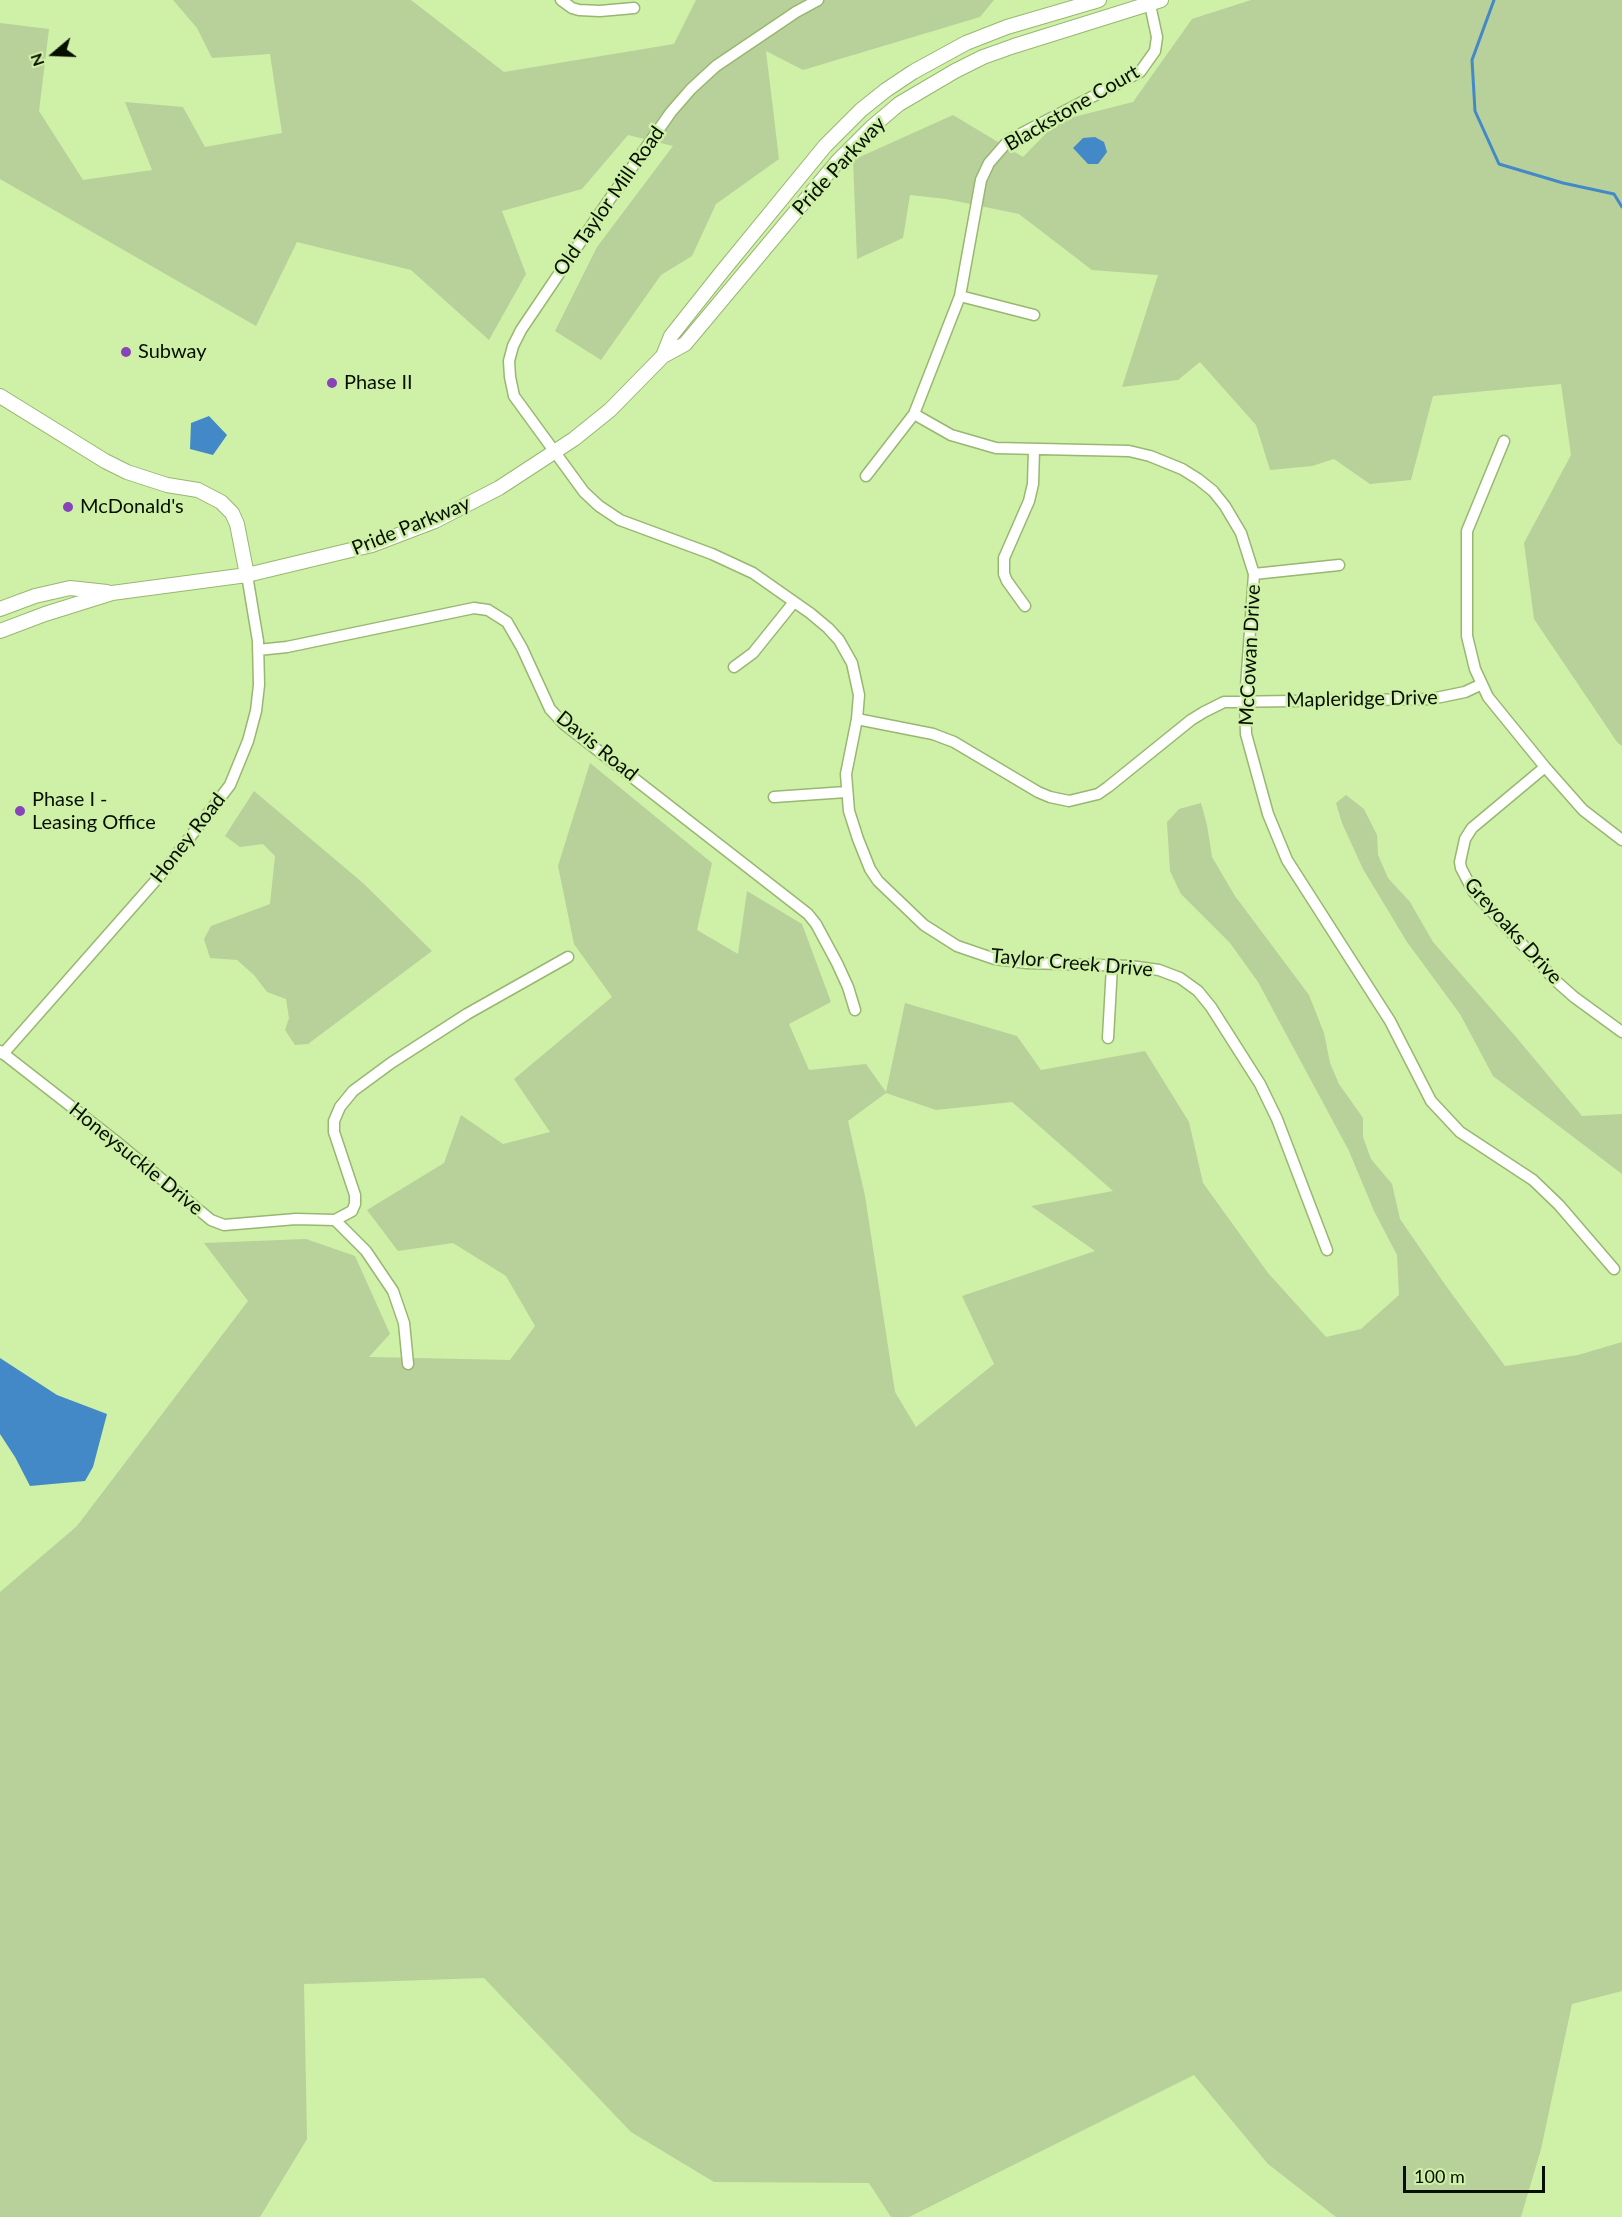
<!DOCTYPE html>
<html>
<head>
<meta charset="utf-8">
<style>
  body { margin:0 }
  #map { position:relative; width:1622px; height:2217px; overflow:hidden; background:#cff0a7; font-family:Lato,sans-serif }
  canvas { display:block }
  .north { position:absolute; left:24px; top:24px; width:60px; height:60px; -webkit-text-stroke:4px #cff0a7; paint-order:stroke; rotate:251deg; font-size:16px; font-weight:700; line-height:24px; text-align:center; color:#060f00 }
  .north::after { content:''; display:block; margin:auto; width:21px; height:27px; background:#060f00; clip-path:polygon(50% 0,100% 100%,50% 72%,0 100%) }
  .scale { position:absolute; left:1403px; top:2166px; width:142px; height:27px; box-sizing:border-box; border:3px solid #060f00; border-top:0; padding-left:8px; font-size:18px; line-height:21px; white-space:nowrap; color:#060f00; -webkit-text-stroke:4px #cff0a7; paint-order:stroke }
</style>
</head>
<body>
<div id="map">
<canvas width="1622" height="2217"></canvas>
<div class="north">N</div>
<div class="scale">100 m</div>
</div>
<script>
const c = document.querySelector('canvas').getContext('2d');
c.lineJoin = 'round';
function fillPath(path, color) { c.fillStyle = color; c.fill(path, 'evenodd'); }
const poly = rows => new Path2D(rows.map(r => 'M' + r).join(''));
function stroke(path, color, width, dash) { c.strokeStyle = color; c.lineWidth = width; c.lineCap = dash ? 'butt' : 'round'; c.setLineDash(dash || []); c.stroke(path); }
function label(font, color, halo, rows, align = 'center') {
  c.font = font + ' Lato,sans-serif'; c.lineWidth = 5; c.setLineDash([]); c.textBaseline = 'middle'; c.strokeStyle = halo; c.fillStyle = color; for (const [text, x, y, turn = 0] of rows) {
    c.save(); c.translate(x, y); c.rotate((+turn || 0) * Math.PI / 180); c.textAlign = isNaN(turn) ? turn : align; if (halo) c.strokeText(text, 0, 0); c.fillText(text, 0, 0); c.restore();
  }
}
fillPath(poly([
  [173,0,411,0,504,72,674,44,696,0,994,0,980,17,803,70,766,51,779,159,716,204,692,256,661,275,601,360,555,331,597,247,673,146,628,135,582,189,502,211,526,274,489,340,411,270,297,242,256,326,0,179,0,23,49,29,39,111,83,180,152,170,125,102,183,107,205,147,282,133,270,54,212,58,197,28],
  [1251,0,1622,0,1622,746,1617,742,1534,619,1524,543,1571,455,1561,384,1433,396,1411,480,1370,484,1334,459,1312,466,1270,470,1256,425,1200,362,1178,380,1122,387,1158,275,1092,270,1019,214,946,199,910,195,903,238,857,259,853,160,953,115,1023,157,1058,121,1133,102,1192,19],
  [590,763,712,863,697,930,738,954,747,891,802,924,831,1002,789,1024,809,1070,866,1064,886,1092,905,1003,1017,1036,1041,1070,1145,1051,1189,1122,1203,1183,1268,1273,1326,1337,1361,1329,1399,1295,1397,1255,1374,1211,1349,1151,1258,982,1230,943,1181,894,1170,871,1167,822,1179,809,1201,803,1207,825,1212,857,1235,896,1309,995,1324,1033,1330,1063,1339,1084,1363,1118,1363,1137,1371,1159,1392,1184,1400,1219,1446,1286,1505,1366,1578,1355,1622,1342,1622,1991,1572,2004,1541,2149,1521,2217,1336,2217,1268,2164,1194,2075,909,2217,891,2217,869,2183,714,2182,631,2132,484,1978,304,1984,307,2139,260,2217,0,2217,0,1592,77,1526,248,1301,204,1243,306,1239,355,1256,390,1334,369,1357,510,1360,535,1326,506,1276,453,1243,398,1251,367,1210,444,1163,461,1115,503,1144,550,1132,514,1079,612,997,574,944,558,866],
  [886,1093,936,1110,1012,1102,1113,1191,1031,1206,1095,1251,962,1296,994,1364,916,1427,895,1392,865,1196,848,1121],
  [254,791,363,883,432,951,308,1044,295,1045,285,1030,289,1018,286,999,267,992,254,975,237,960,210,958,204,939,211,926,270,904,275,856,263,844,240,847,225,836],
  [1346,795,1364,809,1377,835,1378,855,1388,878,1410,902,1433,942,1516,1037,1582,1116,1622,1114,1622,1174,1493,1076,1460,1014,1407,942,1363,869,1342,823,1336,803]
]), '#b8d09a');
fillPath(poly([
  [1095,137,1104,142,1107,152,1098,164,1088,164,1073,148,1083,138],
  [209,416,227,435,213,455,190,449,191,423],
  [0,1358,57,1395,107,1414,93,1467,85,1481,30,1486,15,1457,0,1434]
]), '#4389c8');
stroke(poly([
  [1494,0,1472,60,1475,111,1499,164,1563,183,1614,194,1622,207]
]), '#4389c8', 3);
const street = poly([
  [561,0,572,8,579,10,600,11,634,8],
  [818,0,796,12,716,66,691,89,671,112,600,213,521,330,513,346,509,361,510,377,514,396,584,492,599,506,620,520,712,554,753,573,810,613,828,628,839,640,852,663,859,695,857,719,846,774,849,811,858,839,870,869,878,881,924,925,957,946,995,959,1027,963,1130,966,1159,970,1180,978,1198,991,1211,1007,1260,1084,1277,1119,1327,1250],
  [960,296,1034,315],
  [914,414,951,435,996,448,1129,451,1150,456,1182,469,1198,479,1213,491,1225,506,1241,533,1254,574,1245,701,1246,734,1268,814,1287,860,1390,1021,1431,1101,1460,1132,1533,1180,1559,1205,1614,1269],
  [1504,441,1467,531,1467,636,1475,669,1488,697,1545,767,1583,810,1622,840],
  [866,476,914,414,960,296,981,180,989,163,1009,140,1140,72,1155,51,1157,37,1149,0],
  [1254,574,1339,565],
  [1025,606,1007,581,1004,574,1004,558,1029,501,1033,484,1034,450],
  [258,650,287,647,474,608,488,610,507,622,522,648,550,709,564,724,808,914,816,924,837,963,848,987,855,1010],
  [734,667,753,653,794,602],
  [857,719,933,734,954,742,1038,792,1050,797,1069,801,1098,794,1108,787,1191,720,1204,712,1224,702,1431,699,1465,692,1482,684],
  [1545,767,1472,828,1465,839,1460,862,1461,868,1473,891,1556,981,1574,997,1622,1032],
  [774,797,846,792],
  [1108,1038,1112,966],
  [0,1051,118,1143,211,1220,224,1225,296,1219,335,1220,366,1251,393,1291,404,1323,408,1364],
  [3,1054,164,871,230,785,248,741,256,711,259,685,258,641,247,575],
  [335,1220,352,1211,355,1204,355,1195,334,1132,334,1121,340,1107,353,1091,391,1063,467,1014,568,957]
]);
const secondary = poly([
  [663,356,671,336,721,273,825,146,861,110,886,90,913,72,966,43,1007,27,1099,0],
  [0,396,105,461,127,472,167,485,198,490,221,502,232,513,237,524,247,575],
  [0,609,35,596,70,588,107,592],
  [0,631,45,614,112,593,247,575,372,545,435,521,499,488,574,439,610,410,663,356,685,344,838,161,873,126,899,104,955,71,983,57,1014,46,1161,0]
]);
stroke(street, '#98b770', 13);
stroke(secondary, '#98b770', 16);
stroke(street, '#fff', 10);
stroke(secondary, '#fff', 14);
for (const [x, y, r, color] of [
  [126,352,6,"#8744b9"],
  [332,383,6,"#8744b9"],
  [68,507,6,"#8744b9"],
  [20,811,6,"#8744b9"]
]) { const dot = new Path2D(); dot.arc(x, y, r, 0, 2 * Math.PI); c.fillStyle = color; c.fill(dot); stroke(dot, '#cff0a7', 2); }
label('20px', '#060f00', '#cff0a7', [
  ["Blackstone Court",1072,108,-30],
  ["Pride Parkway",839,166,-47],
  ["Old Taylor Mill Road",609,201,-55],
  ["Pride Parkway",411,526,-22],
  ["McCowan Drive",1250,655,-87],
  ["Mapleridge Drive",1362,699,-1],
  ["Davis Road",597,746,39],
  ["Honey Road",188,838,-52],
  ["Greyoaks Drive",1513,931,48],
  ["Taylor Creek Drive",1072,963,5],
  ["Honeysuckle Drive",136,1159,39]
]);
label('20px', '#060f00', '#cff0a7', [
  ["Subway",138,352],
  ["Phase II",344,383],
  ["McDonald's",80,507],
  ["Phase I -",32,800],
  ["Leasing Office",32,823]
], 'left');
</script>
</body>
</html>
